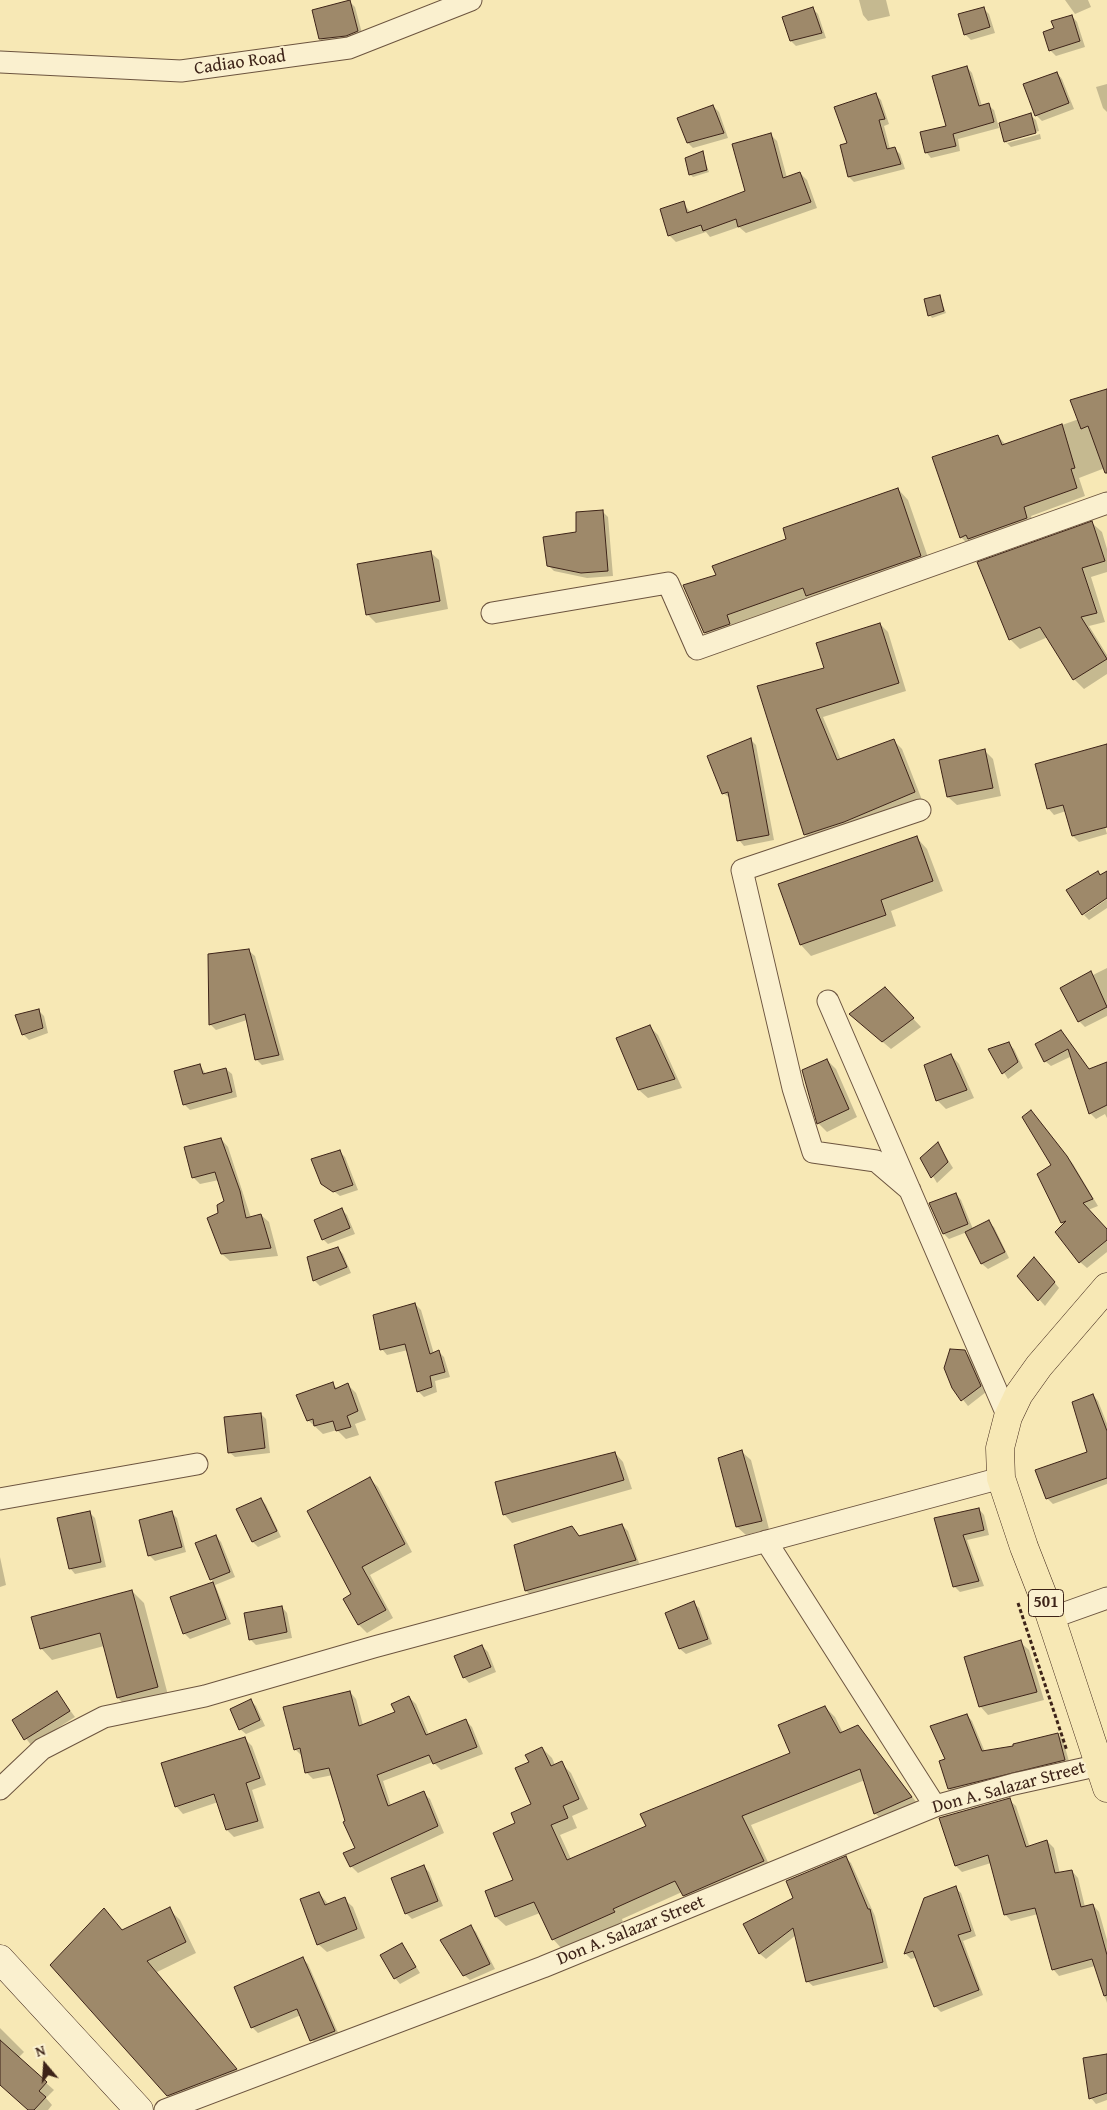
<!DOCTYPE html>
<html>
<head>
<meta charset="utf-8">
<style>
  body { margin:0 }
  #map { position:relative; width:1107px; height:2110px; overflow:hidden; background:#f7e8b5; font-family:"Gentium Book Plus",serif }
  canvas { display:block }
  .north { position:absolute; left:20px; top:2040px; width:50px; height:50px; -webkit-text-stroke:4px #faf0cf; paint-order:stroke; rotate:342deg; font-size:14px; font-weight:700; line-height:20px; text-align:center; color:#3d2318 }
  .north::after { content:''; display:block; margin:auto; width:18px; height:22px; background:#3d2318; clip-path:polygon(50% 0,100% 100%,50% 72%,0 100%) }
</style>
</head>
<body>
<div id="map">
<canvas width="1107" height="2110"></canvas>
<div class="north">N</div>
</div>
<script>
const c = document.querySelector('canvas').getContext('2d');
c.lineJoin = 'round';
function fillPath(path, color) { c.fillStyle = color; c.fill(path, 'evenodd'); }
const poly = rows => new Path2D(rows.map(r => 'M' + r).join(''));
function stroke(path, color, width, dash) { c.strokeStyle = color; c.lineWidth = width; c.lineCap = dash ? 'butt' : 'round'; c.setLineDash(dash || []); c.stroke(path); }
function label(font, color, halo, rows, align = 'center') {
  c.font = font + ' "Gentium Book Plus",serif'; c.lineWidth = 4; c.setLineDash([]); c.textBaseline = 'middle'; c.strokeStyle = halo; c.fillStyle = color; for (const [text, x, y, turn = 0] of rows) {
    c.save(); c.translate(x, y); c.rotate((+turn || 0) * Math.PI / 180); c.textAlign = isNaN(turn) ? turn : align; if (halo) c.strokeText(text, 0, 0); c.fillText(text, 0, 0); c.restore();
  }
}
fillPath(poly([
  [859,0,886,0,890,16,868,21,863,15],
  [1065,0,1088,0,1091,7,1075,14],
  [349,1,355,7,363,37,326,44,320,39],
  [983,8,989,14,995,33,971,40,965,34],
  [813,9,818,14,826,38,796,46,791,41],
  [1072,16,1077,22,1085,47,1056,56,1050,50,1055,29],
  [967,67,972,73,982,106,988,105,994,110,999,128,958,139,960,151,931,158,926,152,948,127],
  [1057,73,1062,79,1074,109,1042,121,1036,115],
  [1107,84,1107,112,1103,108,1096,87],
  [875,94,881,100,889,124,884,126,890,149,894,148,900,154,905,169,854,182,849,177,848,144],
  [713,106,719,112,728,138,693,148,688,143,679,118],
  [1030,115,1036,120,1039,131,1007,140,1007,143,1040,134,1041,139,1011,147,1006,142],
  [771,135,777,141,787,178,800,173,807,180,817,208,746,233,739,227,710,237,706,232,676,242,669,235,683,203,691,213,747,192],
  [702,153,709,172,693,177,690,174],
  [939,296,946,313,932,318,930,315],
  [1107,390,1107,474,1105,468,1079,478,1085,496,1031,516,1035,527,970,546,961,537,998,436,1006,445,1079,419],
  [898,489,908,500,931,566,715,643,705,633,717,576,788,540],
  [602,511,608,517,613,576,587,578,554,571,548,565,577,534],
  [1092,523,1102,532,1107,549,1107,572,1091,577,1105,622,1089,626,1107,655,1107,674,1084,689,1074,679,1048,637,1020,649,1010,639],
  [430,552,439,560,448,609,376,623,367,614],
  [880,624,888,632,906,691,823,717,841,760,894,741,902,749,922,800,813,842,805,834,759,687,825,669],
  [751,740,756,745,774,840,744,846,739,840,730,798,723,793],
  [1107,745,1107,804,1099,806,1107,834,1079,842,1073,836,1066,811,1054,815,1048,808],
  [985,751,993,759,1001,796,957,805,948,797,940,761],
  [917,838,927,849,943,891,891,911,896,926,811,956,801,945,780,885],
  [1107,899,1107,908,1089,920,1084,915],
  [249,951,255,956,284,1060,262,1065,256,1059,247,1020,216,1030,210,1024],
  [1107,968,1107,1016,1085,1027,1079,1021,1091,973,1093,975],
  [893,997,921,1027,891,1049,850,1014],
  [38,1010,44,1016,48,1033,29,1040,23,1034],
  [649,1026,658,1035,682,1088,648,1098,639,1090,617,1039],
  [1061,1032,1090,1070,1107,1063,1107,1118,1105,1114,1096,1119,1090,1113,1072,1056,1051,1066,1045,1061],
  [1008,1043,1014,1049,1023,1068,1008,1079,990,1050],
  [951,1055,959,1064,974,1098,946,1109,937,1100],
  [827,1060,836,1069,857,1117,827,1132,819,1124,803,1071],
  [200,1066,206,1074,226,1069,232,1074,237,1097,190,1110,184,1104],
  [1037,1119,1073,1164,1098,1206,1088,1210,1107,1230,1107,1252,1087,1268,1080,1262,1062,1222,1053,1166],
  [221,1139,228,1147,251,1218,261,1215,269,1222,278,1256,230,1261,222,1254,219,1213,226,1201,219,1180,200,1184,193,1177],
  [938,1144,953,1168,937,1183,922,1158],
  [339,1151,345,1157,358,1190,340,1196,323,1183],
  [956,1194,961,1200,973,1229,988,1222,994,1227,1009,1258,988,1269,982,1264,967,1232,949,1239,944,1234],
  [342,1210,347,1215,355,1234,328,1244,323,1239],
  [338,1248,343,1254,351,1273,320,1286,314,1280],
  [1040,1264,1059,1288,1045,1306,1019,1276],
  [415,1304,421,1310,434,1354,439,1352,444,1357,450,1377,435,1381,437,1392,424,1397,418,1391,408,1350,387,1355,382,1349],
  [965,1351,970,1357,986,1392,968,1406,953,1387],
  [332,1384,338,1389,348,1385,356,1393,366,1420,355,1424,359,1435,346,1439,337,1430,323,1434,308,1420],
  [1093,1395,1098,1401,1107,1424,1107,1484,1053,1504,1047,1498,1088,1453],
  [261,1414,266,1419,270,1453,235,1457,229,1452],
  [742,1452,751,1460,769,1529,746,1535,737,1527],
  [615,1453,623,1462,632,1489,512,1523,504,1514],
  [370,1479,378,1487,412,1552,370,1575,393,1618,367,1633,359,1625,344,1599,353,1594],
  [261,1499,266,1505,281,1537,258,1547,253,1542],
  [979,1509,984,1515,989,1535,967,1540,984,1586,960,1592,954,1586,941,1540],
  [89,1512,95,1518,106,1567,75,1574,70,1568],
  [172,1513,177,1518,186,1552,155,1561,149,1555],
  [622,1525,628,1531,640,1566,532,1596,526,1591,516,1546,572,1528,580,1537],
  [216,1536,221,1542,235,1577,215,1585,231,1624,190,1639,184,1633,172,1597,214,1582,211,1579],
  [0,1557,6,1585,0,1587],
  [132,1591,144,1603,169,1699,129,1709,118,1698,104,1646,52,1660,41,1648],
  [693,1603,699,1608,712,1644,686,1654,680,1649,667,1614],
  [282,1607,287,1613,292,1638,256,1645,250,1639],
  [1020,1642,1029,1650,1044,1700,988,1715,980,1706],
  [482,1646,488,1652,496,1672,469,1683,464,1677],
  [350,1692,356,1699,363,1725,396,1712,409,1697,416,1704,429,1735,465,1720,472,1727,483,1754,441,1770,433,1762,383,1781,391,1806,423,1793,430,1799,444,1833,358,1873,351,1866,357,1848,333,1775,313,1779,306,1772,302,1756,295,1749],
  [57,1693,75,1717,31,1745,13,1721],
  [250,1700,256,1706,265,1726,246,1734,240,1729],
  [825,1707,835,1717,843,1733,857,1727,867,1737,920,1807,885,1823,876,1814,865,1780,751,1825,772,1871,693,1905,682,1892,622,1919,623,1922,562,1949,553,1939,540,1913,506,1926,496,1917,487,1892,515,1880,533,1805,530,1762,542,1748,552,1758,555,1765,561,1763,571,1773,588,1809,572,1816,577,1828,560,1835,571,1859,648,1827,792,1754],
  [967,1715,972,1721,985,1752,1015,1747,1058,1735,1063,1740,1070,1765,955,1794,949,1789,947,1760],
  [245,1739,252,1746,266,1785,252,1790,264,1828,234,1837,227,1830,218,1802,183,1814,176,1806],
  [1009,1800,1016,1806,1030,1848,1047,1841,1054,1848,1060,1874,1072,1871,1078,1878,1085,1907,1093,1905,1099,1912,1107,1940,1107,2003,1095,1966,1059,1976,1053,1969,1038,1914,1011,1921,1005,1914,991,1863,962,1872,956,1866],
  [846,1858,851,1863,875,1916,888,1968,813,1986,807,1981,796,1935,766,1959,760,1954,745,1925,795,1898],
  [424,1867,429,1872,443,1906,412,1919,406,1913],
  [955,1888,961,1893,976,1936,963,1941,983,1995,941,2012,935,2006,917,1957,911,1959,906,1954,925,1899],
  [319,1893,329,1905,344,1899,353,1907,365,1938,327,1952,318,1944],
  [169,1909,180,1920,196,1953,157,1972,247,2081,179,2106,168,2095,104,1910,123,1931],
  [471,1927,476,1932,495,1969,470,1980,464,1975],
  [402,1944,420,1973,400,1984,395,1978],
  [302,1958,308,1964,340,2037,317,2046,312,2040,301,2015,258,2033,253,2028,235,1988],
  [0,2028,24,2052,18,2058,54,2090,46,2098,52,2105,48,2110,29,2110,0,2084],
  [1107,2056,1107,2100,1096,2104,1091,2098]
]), '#0003');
const building = poly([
  [350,0,358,31,346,36,319,39,312,10,350,0],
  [813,7,822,33,790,41,782,17,813,7],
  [984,7,990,27,964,35,958,14,984,7],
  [1072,15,1080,41,1049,51,1043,32,1054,28,1051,21,1072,15],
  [967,66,979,106,989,103,994,122,953,134,956,146,925,153,920,132,946,126,932,76,967,66],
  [1057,72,1069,103,1035,116,1023,84,1057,72],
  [876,93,885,119,879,120,887,149,895,147,901,164,848,177,840,145,847,143,834,107,876,93],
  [713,105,724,133,687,143,677,118,713,105],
  [1031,113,1036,133,1004,142,999,123,1031,113],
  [771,133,783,178,800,172,811,202,738,227,736,219,703,231,701,225,668,236,660,209,684,201,687,213,745,191,732,144,771,133],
  [703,151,707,170,689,175,685,158,703,151],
  [940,295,944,311,928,316,924,299,940,295],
  [1107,389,1107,473,1105,473,1088,426,1081,429,1070,400,1107,389],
  [1062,424,1075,468,1071,469,1077,488,1024,507,1027,518,968,539,966,535,960,538,932,457,998,435,1002,445,1062,424],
  [898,488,921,556,806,596,803,588,727,615,730,624,704,633,683,585,716,575,712,566,786,539,783,528,898,488],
  [603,510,608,571,581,573,547,566,543,537,576,532,576,512,603,510],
  [1092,521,1105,561,1082,568,1097,613,1081,617,1107,659,1073,680,1040,627,1009,640,977,562,1092,521],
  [431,551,440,601,366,615,357,564,431,551],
  [880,623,899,683,816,709,837,760,894,739,915,792,844,822,804,835,757,686,824,668,816,643,880,623],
  [751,738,769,835,737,841,728,792,722,794,707,756,751,738],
  [1107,744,1107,827,1072,836,1063,805,1047,809,1035,764,1107,744],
  [985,749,993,788,947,797,939,760,985,749],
  [917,836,933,881,881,900,886,915,800,945,778,884,917,836],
  [1098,871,1100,875,1107,871,1107,898,1082,915,1066,890,1098,871],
  [249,949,279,1055,255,1060,245,1014,209,1025,208,954,249,949],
  [1091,971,1107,1007,1078,1022,1060,988,1091,971],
  [885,987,914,1018,882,1042,849,1014,885,987],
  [39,1009,43,1028,22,1035,15,1015,39,1009],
  [650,1025,675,1079,638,1090,616,1038,650,1025],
  [1061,1030,1089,1069,1107,1062,1107,1105,1089,1114,1068,1049,1044,1062,1035,1044,1061,1030],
  [1009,1042,1018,1062,1002,1074,988,1049,1009,1042],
  [951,1054,967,1090,936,1101,924,1065,951,1054],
  [827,1059,849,1109,817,1124,802,1070,827,1059],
  [200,1064,203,1074,226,1068,232,1092,183,1105,174,1071,200,1064],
  [1031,1110,1067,1156,1093,1199,1083,1203,1107,1229,1107,1240,1079,1263,1055,1232,1066,1221,1061,1223,1037,1174,1051,1165,1022,1117,1031,1110],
  [221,1138,240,1191,246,1218,261,1214,271,1248,221,1254,207,1218,218,1213,217,1205,224,1201,215,1172,192,1178,184,1147,221,1138],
  [938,1142,948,1162,931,1178,920,1158,938,1142],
  [340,1150,353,1185,333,1192,321,1184,311,1159,340,1150],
  [956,1193,968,1224,943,1234,929,1203,956,1193],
  [342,1208,350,1228,322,1240,314,1220,342,1208],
  [989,1220,1005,1252,981,1264,965,1232,989,1220],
  [338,1247,347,1267,313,1281,307,1257,338,1247],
  [1034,1257,1055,1282,1038,1301,1017,1276,1034,1257],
  [415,1303,430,1354,439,1350,445,1372,430,1376,432,1387,417,1392,405,1344,380,1350,373,1315,415,1303],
  [950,1349,965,1350,981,1386,961,1401,952,1388,944,1368,950,1349],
  [333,1382,335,1389,348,1383,358,1411,347,1416,351,1427,336,1431,333,1421,314,1426,313,1419,307,1421,296,1395,333,1382],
  [1093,1394,1107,1431,1107,1478,1046,1499,1035,1470,1087,1452,1072,1402,1093,1394],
  [261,1413,265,1448,228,1453,224,1417,261,1413],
  [742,1450,762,1521,736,1527,718,1458,742,1450],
  [615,1452,624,1480,503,1515,495,1482,615,1452],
  [370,1477,405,1544,362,1567,386,1610,358,1625,343,1599,351,1594,307,1511,370,1477],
  [261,1498,277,1531,252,1542,236,1509,261,1498],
  [979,1508,984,1530,963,1535,979,1581,953,1587,934,1518,979,1508],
  [90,1511,101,1562,69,1569,57,1518,90,1511],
  [172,1511,182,1547,148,1556,139,1520,172,1511],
  [622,1524,636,1560,525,1591,514,1545,572,1526,579,1536,622,1524],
  [216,1535,230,1572,210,1580,195,1543,216,1535],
  [213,1582,226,1619,183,1634,170,1597,213,1582],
  [132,1590,158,1687,117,1698,100,1633,40,1649,31,1617,132,1590],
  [694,1601,708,1639,679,1649,665,1613,694,1601],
  [282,1606,287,1632,249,1640,244,1613,282,1606],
  [1021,1640,1037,1692,979,1707,964,1657,1021,1640],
  [482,1645,491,1667,463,1678,454,1656,482,1645],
  [57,1691,70,1711,24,1740,12,1720,57,1691],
  [350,1691,359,1726,395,1712,391,1704,409,1696,426,1735,466,1719,477,1747,433,1764,429,1755,377,1775,388,1806,424,1791,438,1826,350,1867,343,1853,355,1848,343,1822,345,1821,329,1768,305,1773,300,1748,294,1750,283,1707,350,1691],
  [251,1699,260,1720,239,1730,230,1709,251,1699],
  [825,1706,840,1733,858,1725,912,1797,874,1814,860,1769,742,1816,764,1861,683,1896,675,1881,613,1909,615,1912,552,1940,534,1902,495,1917,485,1891,513,1880,493,1833,515,1823,511,1813,531,1804,515,1768,529,1762,525,1755,542,1747,551,1766,562,1761,579,1799,563,1806,568,1818,551,1825,567,1860,646,1826,640,1814,790,1753,778,1725,825,1706],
  [967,1714,982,1751,1013,1746,1013,1744,1058,1733,1065,1760,948,1789,939,1761,945,1759,930,1726,967,1714],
  [245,1737,260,1778,246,1783,258,1821,226,1830,214,1794,175,1807,161,1763,245,1737],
  [1010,1798,1026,1847,1047,1840,1055,1873,1072,1870,1081,1907,1093,1904,1107,1955,1107,1995,1104,1996,1092,1959,1052,1970,1035,1908,1004,1915,988,1855,955,1866,939,1818,1010,1798],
  [846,1856,868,1909,870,1909,883,1962,806,1982,793,1928,759,1954,743,1924,793,1898,786,1881,846,1856],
  [424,1865,438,1901,405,1914,391,1878,424,1865],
  [956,1886,971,1931,958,1935,979,1990,934,2007,913,1951,904,1954,924,1898,956,1886],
  [319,1892,325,1905,345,1897,357,1929,317,1945,300,1899,319,1892],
  [170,1907,186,1942,147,1961,237,2069,167,2096,50,1965,104,1908,122,1930,170,1907],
  [471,1925,490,1964,463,1976,440,1940,471,1925],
  [402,1943,416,1967,394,1979,380,1955,402,1943],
  [303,1957,335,2031,310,2041,297,2009,251,2028,234,1987,303,1957],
  [0,2040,47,2082,39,2091,46,2097,34,2110,28,2110,0,2085,0,2040],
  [1107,2054,1107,2093,1089,2099,1083,2058,1107,2054]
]);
fillPath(building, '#9e896a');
stroke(building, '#3d2318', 1);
const minor = poly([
  [0,62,181,71,349,48,471,0],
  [492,613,668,583,697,649,1107,503],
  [828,1001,1008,1417],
  [910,1190,876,1161,813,1152,793,1088,742,870,920,810],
  [0,1499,197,1464],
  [766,1541,935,1806],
  [1051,1618,1107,1598],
  [0,1789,42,1749,104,1717,205,1696,374,1647,1001,1478],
  [165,2110,543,1967,935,1806,1014,1784,1100,1765]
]);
const secondary = poly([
  [0,1959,139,2110]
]);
const primary = poly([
  [1107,1287,1039,1366,1019,1394,1008,1417,1000,1448,1001,1478,1024,1547,1047,1606,1107,1788]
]);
stroke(minor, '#6c543f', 23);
stroke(secondary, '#3d2318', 29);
stroke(primary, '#3d2318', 29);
stroke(poly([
  [1018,1603,1067,1751]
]), '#3d2318', 3, [4, 2.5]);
stroke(minor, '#faf0cf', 21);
stroke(secondary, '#faf0cf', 28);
stroke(primary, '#f7e8b5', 28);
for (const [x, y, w] of [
  [1046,1603,35]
]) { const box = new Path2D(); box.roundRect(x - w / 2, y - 13.5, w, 27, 4); c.fillStyle = '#faf0cf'; c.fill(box); stroke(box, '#3d2318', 1); }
label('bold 16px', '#3d2318', null, [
  ["501",1046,1603]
]);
label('18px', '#3d2318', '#faf0cf', [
  ["Cadiao Road",240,63,-8],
  ["Don A. Salazar Street",1009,1788,-15],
  ["Don A. Salazar Street",631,1931,-22]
]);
</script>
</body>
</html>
